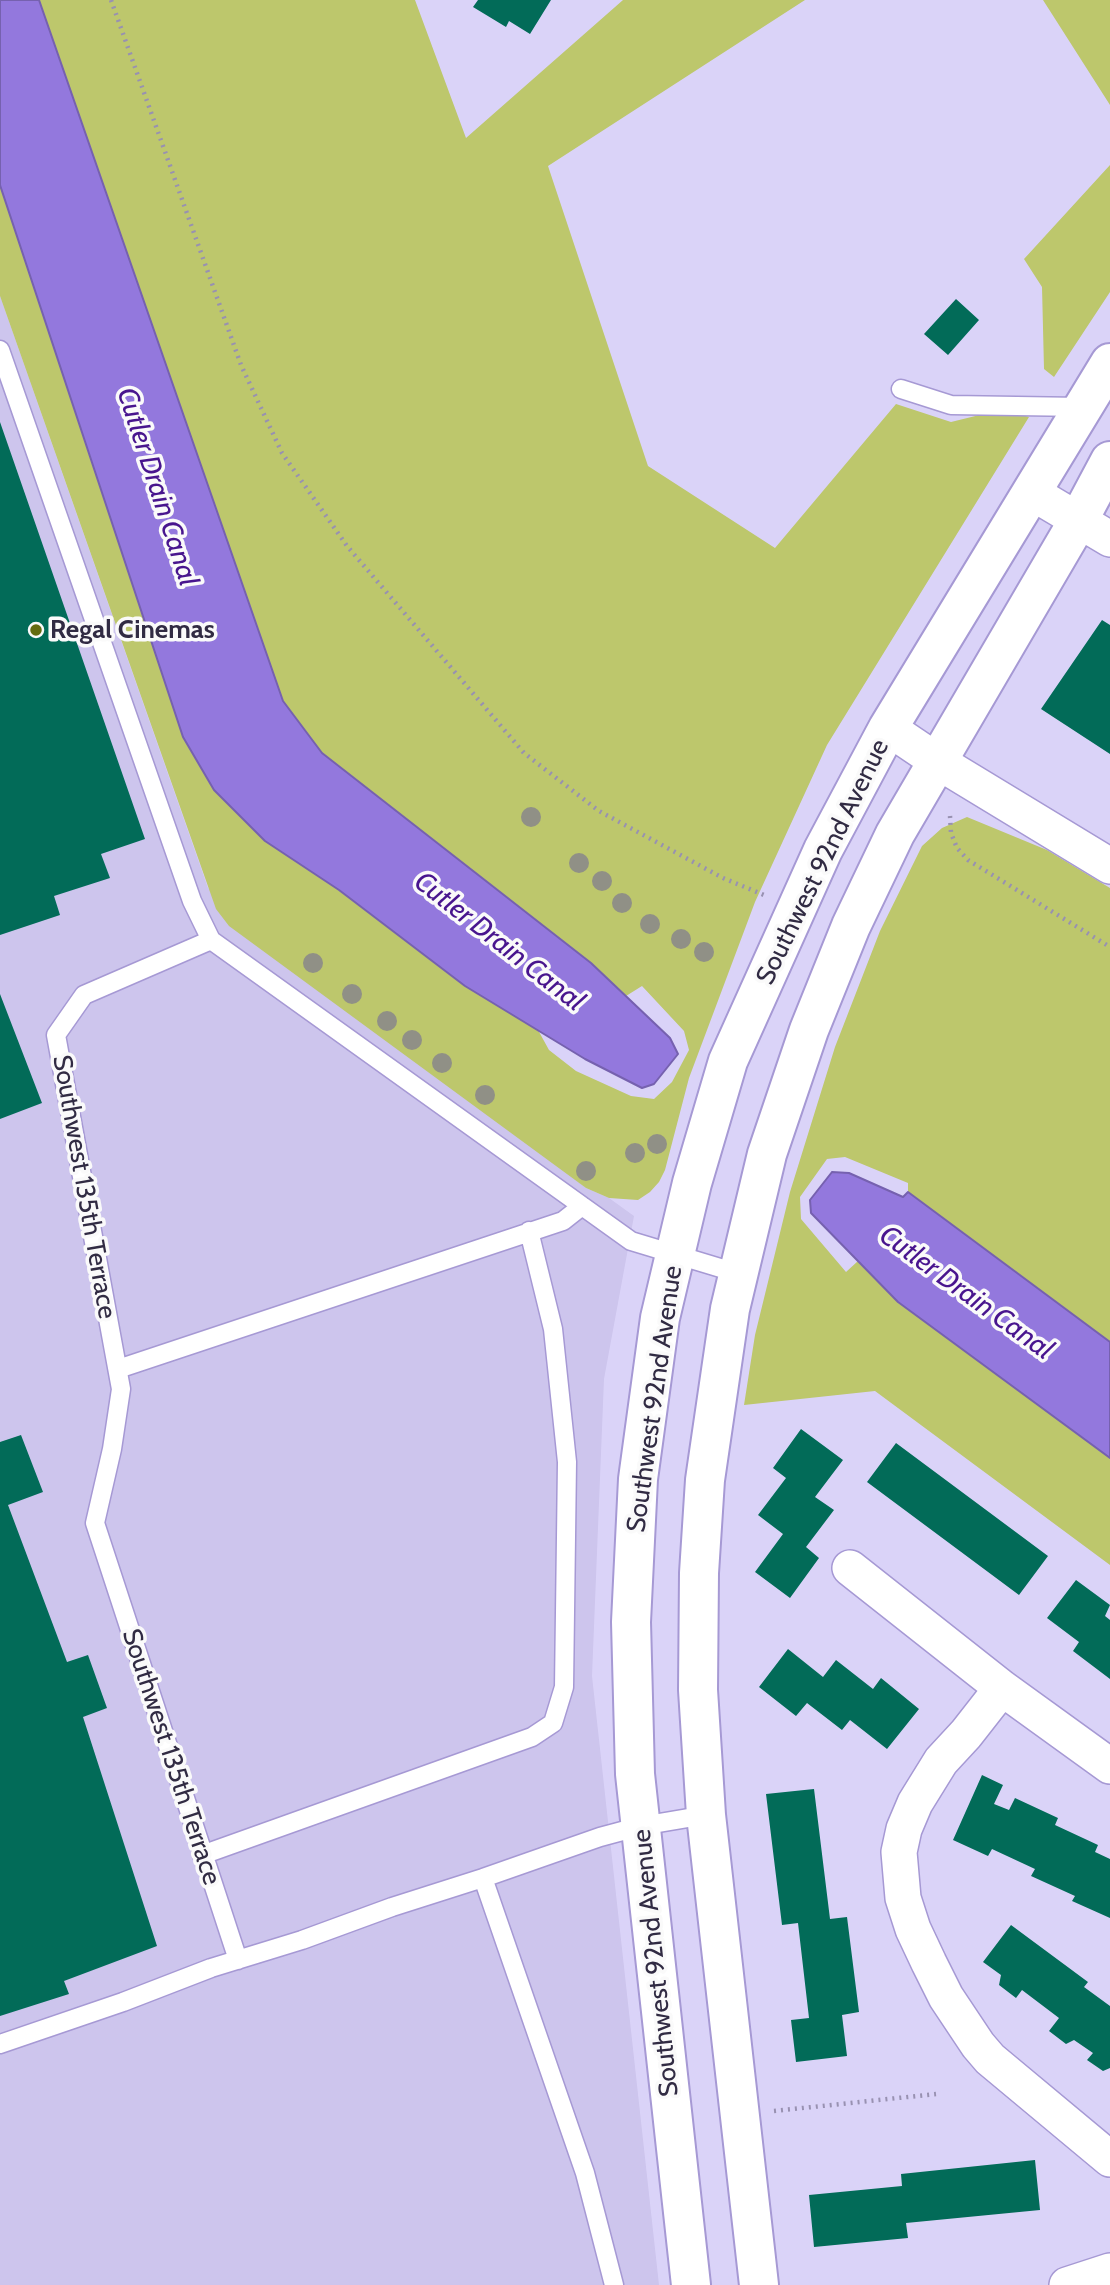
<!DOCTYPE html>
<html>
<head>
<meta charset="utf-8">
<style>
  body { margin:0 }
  canvas { display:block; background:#dad3f8 }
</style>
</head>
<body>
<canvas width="1110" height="2285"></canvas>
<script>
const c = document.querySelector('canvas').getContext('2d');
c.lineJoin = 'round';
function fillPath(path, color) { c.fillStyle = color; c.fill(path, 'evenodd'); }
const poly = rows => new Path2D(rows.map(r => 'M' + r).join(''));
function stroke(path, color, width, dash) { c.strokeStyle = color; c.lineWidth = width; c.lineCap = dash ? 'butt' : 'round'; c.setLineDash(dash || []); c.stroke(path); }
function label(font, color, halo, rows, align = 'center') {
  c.font = font + ' Cabin,sans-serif'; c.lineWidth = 7; c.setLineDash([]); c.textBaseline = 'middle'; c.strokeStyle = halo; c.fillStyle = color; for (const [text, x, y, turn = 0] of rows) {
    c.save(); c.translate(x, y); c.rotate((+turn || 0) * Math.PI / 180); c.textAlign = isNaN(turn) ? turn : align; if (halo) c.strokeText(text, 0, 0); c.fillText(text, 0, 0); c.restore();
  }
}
fillPath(poly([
  [0,296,208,888,586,1188,609,1198,634,1216,604,1379,592,1676,659,2285,0,2285]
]), '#cdc5ed');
fillPath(poly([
  [39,0,415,0,466,138,623,0,805,0,548,166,648,466,775,548,896,404,951,422,1004,409,1029,417,827,745,755,902,689,1078,665,1170,659,1182,650,1192,638,1200,609,1198,586,1188,229,926,216,909,0,296,0,185,183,737,214,790,265,841,339,890,465,986,538,1030,549,1050,576,1071,631,1096,654,1099,672,1082,689,1050,684,1031,642,986,626,996,591,963,321,753,283,701],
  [1043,0,1110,0,1110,105],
  [1110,165,1110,292,1054,377,1044,369,1042,287,1024,259],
  [967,817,1047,850,1110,888,1110,1342,908,1192,908,1183,845,1157,827,1159,800,1197,801,1219,846,1272,858,1261,898,1302,1110,1458,1110,1565,875,1391,744,1405,755,1335,790,1192,835,1047,880,931,922,846,942,828]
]), '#bdc76c');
const water = poly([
  [0,0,39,0,283,701,322,753,591,963,670,1038,678,1054,654,1084,642,1088,585,1059,465,986,339,890,265,841,214,790,183,737,0,185,0,0],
  [832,1172,849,1173,903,1197,908,1192,1110,1342,1110,1458,898,1302,811,1213,810,1200,832,1172]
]);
fillPath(water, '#9378dd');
stroke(water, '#7661af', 2);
fillPath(poly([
  [478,0,551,0,530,34,509,21,506,27,473,7],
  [956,299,979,320,948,355,924,334],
  [0,422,145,839,101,854,110,878,54,896,60,915,0,935],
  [1102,620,1110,625,1110,754,1041,709],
  [0,994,42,1103,0,1119],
  [801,1429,843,1460,815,1497,834,1510,806,1547,819,1558,790,1598,755,1572,783,1534,758,1515,786,1478,773,1468],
  [21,1435,43,1492,8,1505,67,1662,88,1655,107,1708,83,1717,157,1946,64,1981,69,1994,0,2016,0,1442],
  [896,1443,1048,1556,1019,1595,867,1482],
  [1076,1580,1110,1605,1105,1616,1110,1620,1110,1679,1073,1651,1079,1642,1047,1618],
  [788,1649,823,1677,836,1660,873,1689,881,1678,919,1709,887,1749,850,1720,842,1730,807,1703,796,1716,759,1687],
  [982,1775,1003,1785,994,1804,1009,1810,1015,1798,1058,1818,1055,1825,1098,1845,1095,1852,1110,1859,1110,1918,1072,1901,1075,1896,1031,1876,1035,1869,992,1849,988,1856,953,1840],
  [814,1789,830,1919,847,1917,859,2012,842,2015,847,2056,796,2062,791,2020,809,2018,798,1923,782,1925,766,1794],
  [1011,1925,1088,1982,1084,1987,1110,2006,1110,2068,1103,2071,1087,2060,1093,2053,1074,2040,1066,2044,1049,2031,1059,2018,1022,1990,1016,1998,999,1985,1001,1975,983,1962],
  [1035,2160,1040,2210,906,2223,908,2238,814,2247,809,2195,902,2186,901,2174]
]), '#026b58');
const lane = poly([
  [0,350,192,901,211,940],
  [901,389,951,405,1082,407],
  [118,1369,563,1221,582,1206],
  [202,1855,532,1737,553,1723,564,1687,567,1462,553,1329,529,1231],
  [483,1878,585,2173,614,2285],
  [238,1960,95,1523,112,1449,121,1389,56,1035,84,995,211,940,631,1241,737,1273],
  [0,2044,123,2002,211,1968,302,1940,392,1907,483,1878,600,1837,641,1826,706,1815]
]);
const street = poly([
  [1031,492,1110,539],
  [888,728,937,761,1110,866],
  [850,1568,1002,1688,1110,1766],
  [1002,1688,966,1734,941,1761,915,1803,904,1829,899,1852,903,1898,913,1929,929,1963,946,1997,978,2045,990,2059,1110,2159],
  [1067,2285,1110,2271]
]);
const secondary = poly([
  [691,2285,635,1774,631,1622,638,1479,660,1318,692,1183,728,1061,823,850,888,728,1110,363],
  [759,2285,706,1815,698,1690,699,1573,705,1480,730,1309,767,1154,809,1030,851,926,895,834,1078,521,1110,461]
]);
stroke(lane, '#a699d4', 21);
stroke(street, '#a699d4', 38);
stroke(secondary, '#a699d4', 42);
stroke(poly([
  [111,0,241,365,282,453,347,546,524,753,599,811,723,878,764,895],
  [950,816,951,833,957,848,968,860,1110,947],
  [774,2111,936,2094]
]), '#9891b1', 4.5, [2, 5]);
stroke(lane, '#fff', 18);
stroke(street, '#fff', 35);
stroke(secondary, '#fff', 38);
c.fillStyle = '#909086';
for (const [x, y] of [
  [531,817],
  [579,863],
  [602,881],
  [622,903],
  [650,924],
  [681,939],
  [704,952],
  [313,963],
  [352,994],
  [387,1021],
  [412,1040],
  [442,1063],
  [485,1095],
  [657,1144],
  [635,1153],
  [586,1171]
]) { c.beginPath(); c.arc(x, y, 10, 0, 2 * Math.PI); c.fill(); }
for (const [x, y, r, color] of [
  [36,630,7,"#646b10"]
]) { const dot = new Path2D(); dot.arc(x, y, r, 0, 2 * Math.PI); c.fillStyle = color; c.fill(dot); stroke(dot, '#fafafa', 2.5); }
label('bold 26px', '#312b43', '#fafafa', [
  ["Regal Cinemas",50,630]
], 'left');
label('26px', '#312b43', '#fafafa', [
  ["Southwest 92nd Avenue",823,862,-64],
  ["Southwest 135th Terrace",84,1187,80],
  ["Southwest 92nd Avenue",655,1399,-82],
  ["Southwest 135th Terrace",171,1757,72],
  ["Southwest 92nd Avenue",656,1963,-96]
]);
label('italic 28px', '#48158e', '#fafafa', [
  ["Cutler Drain Canal",157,487,72],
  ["Cutler Drain Canal",499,942,38],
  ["Cutler Drain Canal",966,1293,36]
]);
</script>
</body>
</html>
